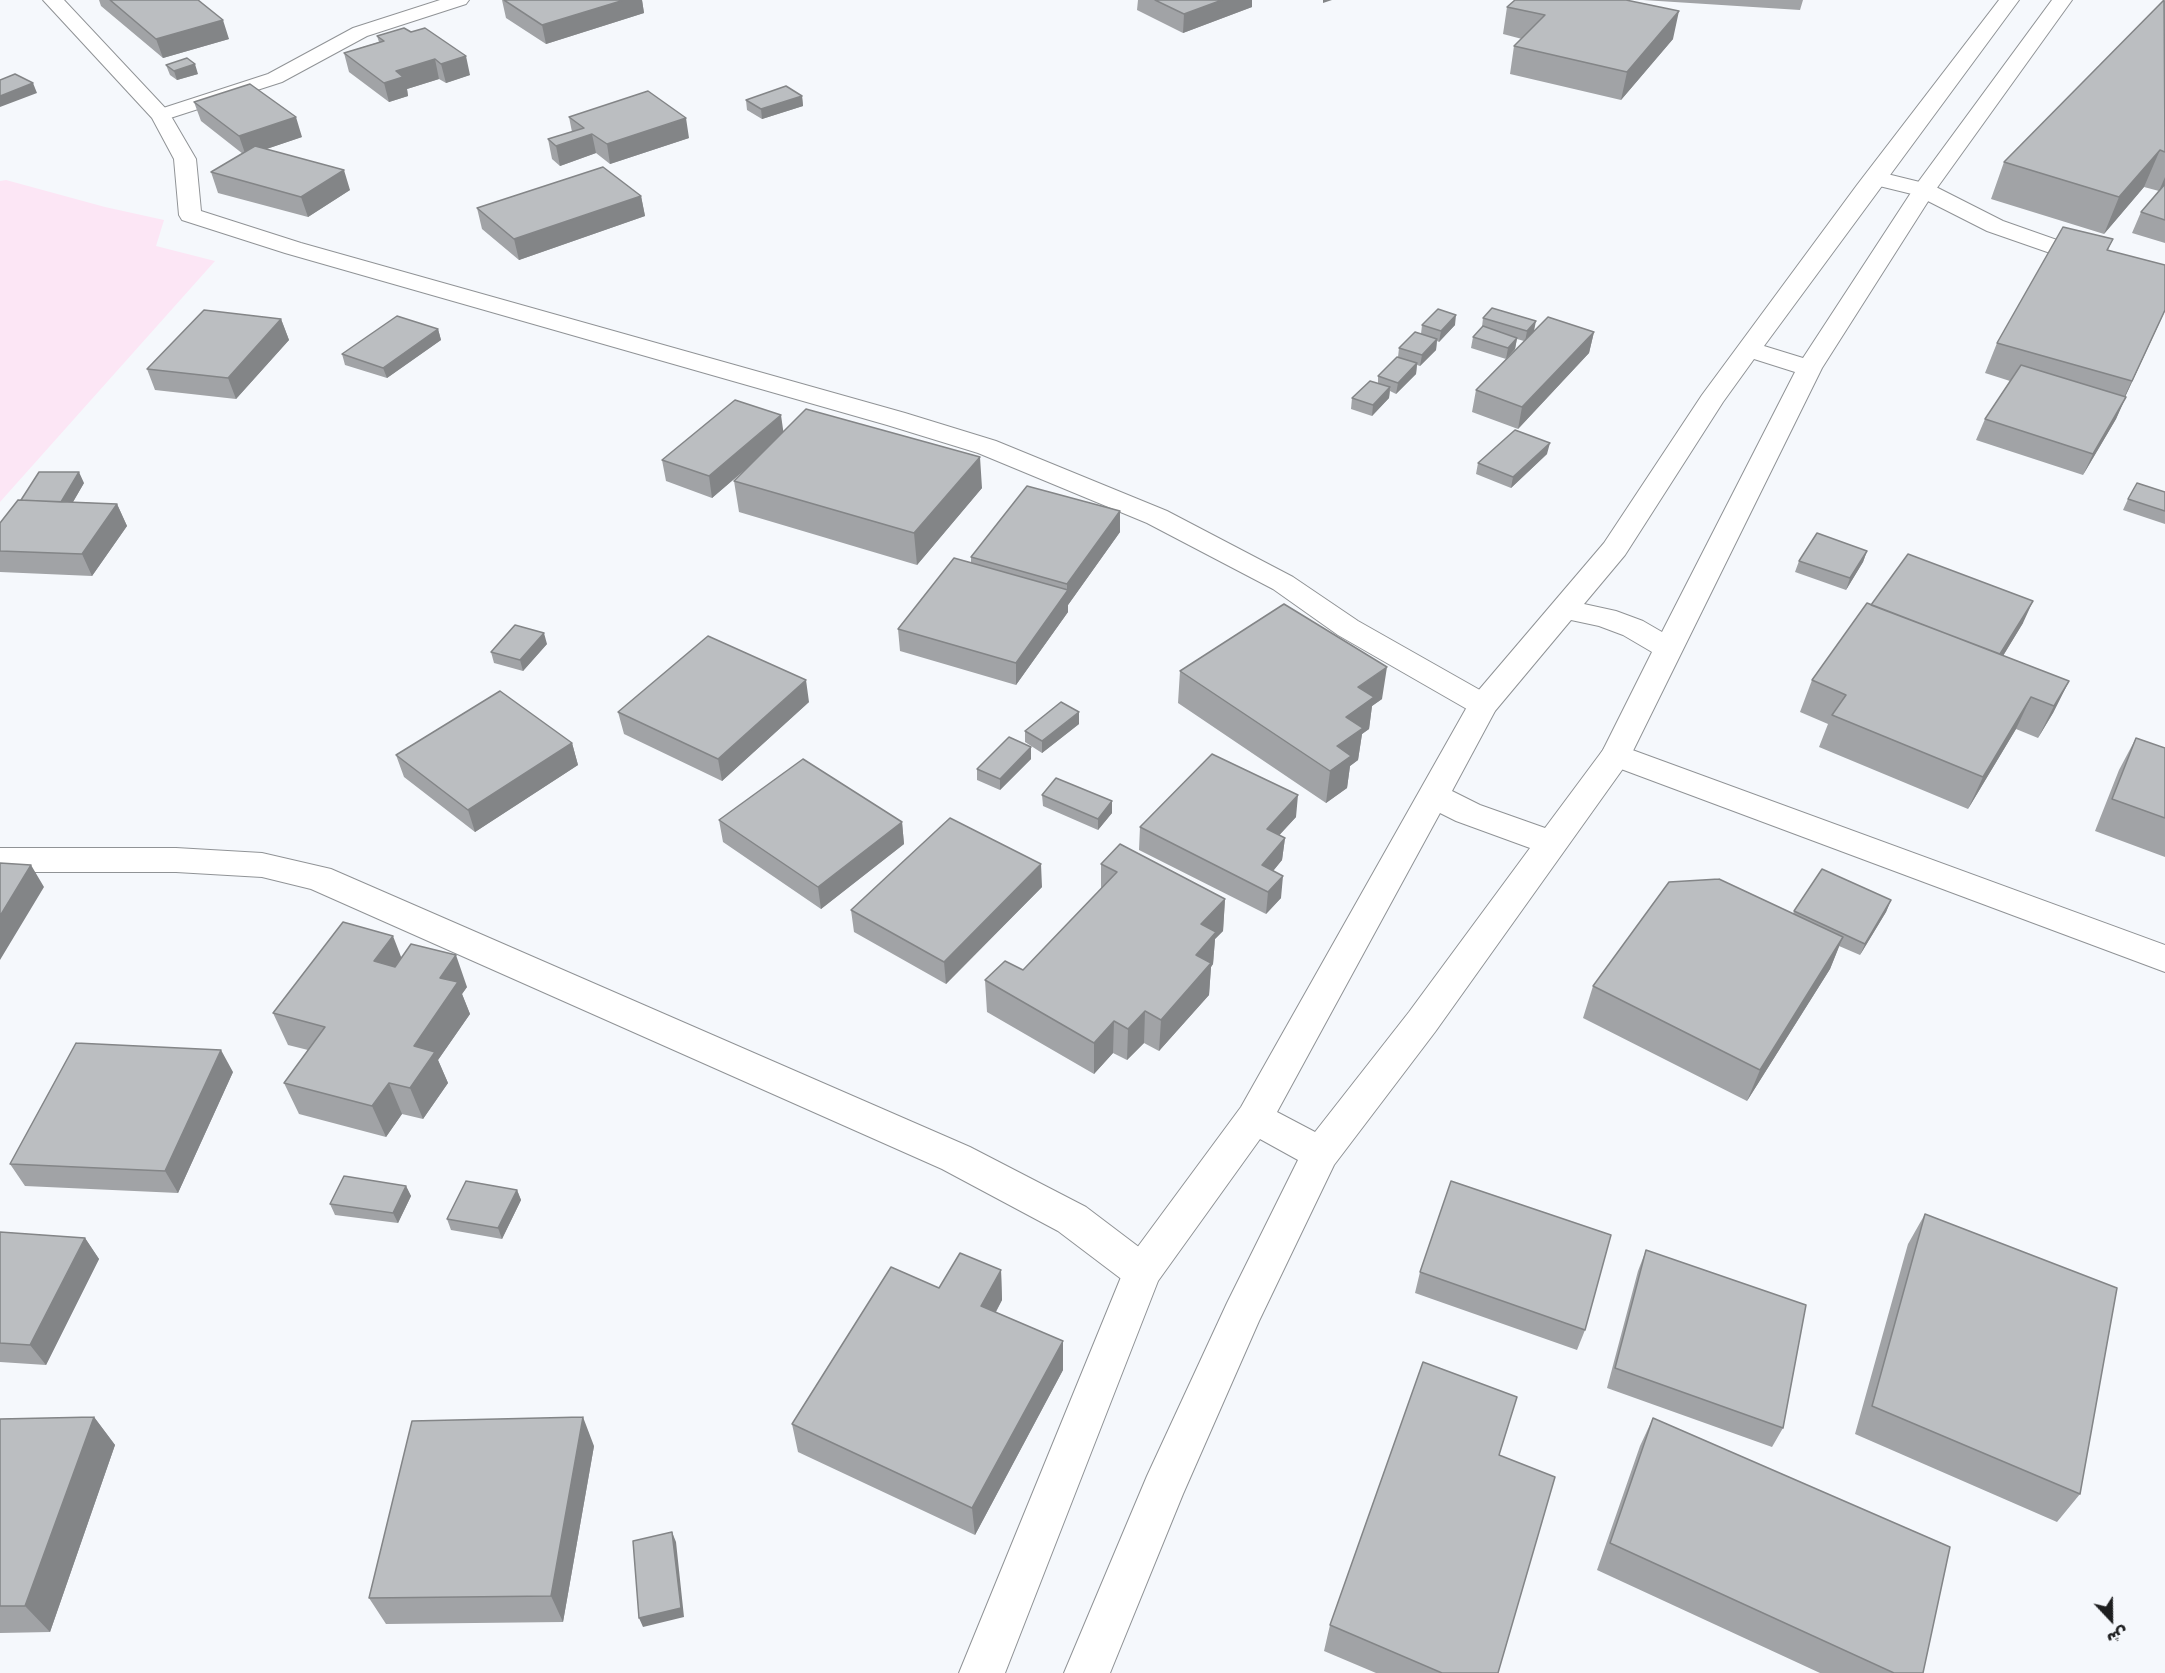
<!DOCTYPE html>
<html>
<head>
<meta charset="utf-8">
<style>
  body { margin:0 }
  #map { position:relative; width:2165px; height:1673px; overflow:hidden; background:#f5f8fc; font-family:"DejaVu Sans","Noto Sans Arabic",sans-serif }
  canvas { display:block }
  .north { position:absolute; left:2081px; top:1589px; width:60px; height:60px; -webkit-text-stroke:4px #f5f8fc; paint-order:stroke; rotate:158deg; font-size:16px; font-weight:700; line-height:24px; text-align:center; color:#1d1e1f }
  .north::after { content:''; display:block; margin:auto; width:21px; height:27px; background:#1d1e1f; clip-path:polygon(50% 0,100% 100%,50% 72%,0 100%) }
</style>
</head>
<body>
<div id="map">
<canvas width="2165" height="1673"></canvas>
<div class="north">ش</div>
</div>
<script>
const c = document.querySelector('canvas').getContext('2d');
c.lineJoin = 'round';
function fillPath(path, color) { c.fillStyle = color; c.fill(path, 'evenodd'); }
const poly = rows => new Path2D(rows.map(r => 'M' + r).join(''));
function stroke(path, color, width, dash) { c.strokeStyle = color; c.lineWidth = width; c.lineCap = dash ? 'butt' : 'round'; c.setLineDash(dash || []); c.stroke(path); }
fillPath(poly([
  [6,180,105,207,164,220,156,246,215,261,0,502,0,181]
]), '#fce6f5');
const street = poly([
  [440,0,469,0,466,4,367,36,282,82,161,121,154,119,150,115,154,111,268,74,353,28,440,0],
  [1875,171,1932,185,2003,221,2165,278,2165,293,1987,231,1916,195,1867,183,1864,178,1867,173,1875,171],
  [0,848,176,848,262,853,331,869,970,1147,1086,1207,1156,1260,1162,1272,1156,1284,1142,1290,1128,1284,1058,1231,942,1169,311,889,262,877,176,872,0,872,0,848]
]);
const secondary = poly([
  [43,0,64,0,168,111,196,159,201,211,301,243,905,413,996,441,1167,511,1293,577,1358,621,1494,698,1498,705,1494,712,1483,715,1472,712,1338,635,1273,589,1147,523,978,453,887,425,285,253,182,220,179,215,174,159,152,118,43,0]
]);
const primary = poly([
  [1616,744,2165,945,2165,972,1605,763,1600,755,1605,747,1616,744]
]);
const highway = poly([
  [1999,0,2019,0,1764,346,1803,358,1916,185,2052,0,2072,0,1934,192,1822,368,1627,763,1435,1032,1334,1165,1259,1321,1183,1494,1110,1673,1064,1673,1147,1476,1227,1303,1298,1160,1260,1139,1158,1281,1005,1673,959,1673,1128,1260,1241,1107,1472,698,1604,543,1702,395,1857,185,1999,0],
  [1754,359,1795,372,1662,632,1643,621,1616,611,1584,604,1625,555,1723,402,1754,359],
  [1571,620,1599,626,1623,635,1652,652,1603,750,1545,828,1480,805,1452,791,1495,711,1571,620],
  [1440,813,1456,821,1530,848,1409,1012,1315,1132,1277,1112,1440,813]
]);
stroke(street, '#909396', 2);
stroke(secondary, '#909396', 2);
stroke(primary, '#909396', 2);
stroke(highway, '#909396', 2);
fillPath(street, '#fff');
fillPath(secondary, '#fff');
fillPath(primary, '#fff');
fillPath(highway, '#fff');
fillPath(poly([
  [99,0,198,0,229,39,163,58,101,6],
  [502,0,642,0,644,13,546,44,506,18],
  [1138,0,1252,0,1252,7,1183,33,1137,10],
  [1643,0,1803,0,1800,10],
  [2165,0,2165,184,2159,191,2144,187,2104,234,1991,199,2004,162],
  [1507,7,1673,39,1621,100,1510,74,1514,46,1522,39,1503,34],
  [404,28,470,75,446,83,439,79,407,89,408,96,389,102,349,72,344,53,379,42,377,36],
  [166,65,198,74,177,80,170,75],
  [802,96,803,106,762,119,747,110,746,100],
  [194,102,302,137,266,149,350,190,308,217,218,193,211,172,243,154,201,121],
  [569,117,689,138,610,164,596,153,560,166,552,159,548,139,572,132],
  [2165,184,2165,243,2132,233,2141,212],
  [641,196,645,216,519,260,482,229,477,208],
  [2113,239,2108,250,2165,311,2125,397,2116,419,2083,475,1976,440,1985,419,2010,381,1985,373,1997,343],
  [1483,318,1534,331,1594,332,1589,353,1518,429,1472,412,1476,390,1524,341,1517,339,1515,349,1506,359,1471,348,1473,337,1482,327],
  [281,319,289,340,236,399,155,390,147,369],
  [1422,325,1455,325,1439,342,1437,341,1436,350,1420,366,1417,365,1416,374,1396,394,1390,391,1389,398,1372,416,1351,409,1352,398,1378,383,1378,376,1398,357,1399,348,1421,334],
  [438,329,441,340,387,378,345,365,342,354],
  [783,432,982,488,917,565,739,512,734,481,747,468,712,498,666,481,662,460],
  [1547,454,1511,488,1476,474,1478,463],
  [84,483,73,502,117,504,127,526,92,576,0,572,0,523,21,500],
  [2165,492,2165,524,2123,510,2128,499],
  [1120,511,1120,532,1068,605,1068,612,1016,685,900,651,898,629,971,563,971,557],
  [1867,551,1863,562,1846,590,1795,572,1799,561],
  [1871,605,2023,623,2003,656,2069,681,2053,713,2038,738,2016,729,1968,809,1819,747,1828,724,1800,712,1812,680],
  [547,644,523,671,494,663,491,652],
  [1180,671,1382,699,1372,706,1369,729,1362,734,1358,760,1350,766,1347,788,1326,803,1178,703],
  [809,702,722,781,624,734,618,712],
  [1079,724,1042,753,1025,742,1025,731],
  [2136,738,2165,748,2165,857,2095,831,2119,770],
  [572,743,578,765,475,832,404,777,396,755],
  [1031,747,1031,759,1000,790,977,780,977,769],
  [1042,795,1112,813,1098,830,1043,806],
  [1296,817,1279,835,1285,838,1282,860,1273,871,1281,898,1266,914,1139,850,1140,827],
  [719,820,902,822,904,844,821,909,723,842],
  [1101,864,1225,899,1223,931,1215,939,1213,964,1211,967,1209,995,1159,1051,1144,1043,1127,1060,1113,1053,1094,1074,987,1012,985,980,1023,970,1101,889],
  [1042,887,946,984,854,932,851,910],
  [1891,900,1886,912,1860,955,1839,946,1830,969,1747,1101,1583,1018,1593,986,1793,914,1794,911],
  [467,987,462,994,470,1014,438,1060,448,1083,423,1119,402,1114,386,1137,299,1114,284,1083,308,1050,288,1045,273,1013],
  [233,1072,178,1193,25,1186,10,1164],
  [406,1186,411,1196,398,1223,335,1215,330,1204],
  [517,1190,521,1200,502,1239,451,1230,447,1219],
  [1925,1214,2080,1494,2057,1522,1855,1434,1908,1244],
  [0,1232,85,1238,99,1259,46,1365,0,1362],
  [1646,1250,1783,1428,1772,1447,1607,1388,1638,1271],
  [1001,1270,1002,1300,996,1312,1063,1370,975,1535,798,1452,792,1424,939,1288],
  [1420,1272,1585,1330,1577,1350,1415,1293],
  [94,1417,115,1445,50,1632,0,1633,0,1419],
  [1653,1418,1923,1673,1820,1673,1597,1570,1640,1446],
  [594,1446,563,1622,386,1624,369,1598],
  [1499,1455,1498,1673,1376,1673,1324,1651,1330,1625]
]), '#a1a3a6');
fillPath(poly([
  [624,0,642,0,644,13,546,44,542,25],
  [1222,0,1252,0,1252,7,1183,33,1184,14],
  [1323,0,1332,0,1323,3],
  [1679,11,1673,39,1621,100,1627,72],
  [223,20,229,39,163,58,156,39],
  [466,56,470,75,446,83,441,64],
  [435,59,439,79,407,89,408,96,389,102,384,83,396,71],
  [195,64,198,74,177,80,174,71],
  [33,83,37,93,0,107,0,96],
  [802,96,803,106,762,119,761,109],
  [296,117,302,137,246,156,239,136],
  [686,118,689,138,610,164,607,144],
  [592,134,596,153,560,166,556,146],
  [2160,150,2144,187,2104,234,2119,197],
  [344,170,350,190,308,217,301,197],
  [2165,177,2165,184,2159,191],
  [641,196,645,216,519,260,514,239],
  [2165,310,2120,408,2126,397,2116,419,2083,475,2093,454,2119,408],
  [1456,315,1455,325,1439,342,1441,331],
  [281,319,289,340,236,399,228,378],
  [1536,321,1534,331,1525,342,1527,331],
  [438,329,441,340,387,378,383,368],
  [1594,332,1589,353,1518,429,1522,407],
  [1517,338,1515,349,1506,359,1508,348],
  [1437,339,1436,350,1420,366,1422,355],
  [1417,363,1416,374,1396,394,1398,383],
  [1390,387,1389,398,1372,416,1373,405],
  [781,415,784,436,712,498,709,476],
  [1550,443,1547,454,1511,488,1513,477],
  [980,457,982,488,917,565,914,533],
  [79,472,84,483,66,514,60,502],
  [117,504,127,526,92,576,82,554],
  [1120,511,1120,532,1068,605,1068,612,1016,685,1016,663,1067,591,1067,584],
  [1867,551,1863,562,1846,590,1850,578],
  [2033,601,2023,623,1990,677,2000,655],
  [544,633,547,644,523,671,520,660],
  [1387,667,1382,699,1372,706,1369,729,1362,734,1358,760,1350,766,1347,788,1326,803,1330,771,1346,717,1358,687],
  [806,680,809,702,722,781,718,759],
  [2069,681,2053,713,2038,738,2054,706],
  [2031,697,2016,729,1968,809,1983,777],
  [1079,712,1079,724,1042,753,1042,741],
  [572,743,578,765,475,832,468,810],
  [1031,747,1031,759,1000,790,1000,779],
  [1298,795,1296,817,1264,852,1267,829],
  [1112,801,1112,813,1098,830,1098,819],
  [902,822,904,844,821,909,818,887],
  [1285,838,1282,860,1260,887,1262,865],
  [1041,864,1042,887,946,984,944,962],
  [31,865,44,887,0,960,0,916],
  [1283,876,1281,898,1266,914,1268,892],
  [1225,899,1223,931,1215,939,1213,964,1211,967,1209,995,1159,1051,1161,1020,1196,955,1201,924],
  [1891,900,1886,912,1860,955,1865,944],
  [393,936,405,967,387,993,374,961],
  [1843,937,1830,969,1747,1101,1760,1070],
  [456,955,467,987,462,994,470,1014,438,1060,448,1083,423,1119,410,1088,414,1046,440,978],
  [1145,1011,1144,1043,1127,1060,1128,1029],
  [1114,1021,1113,1053,1094,1074,1094,1043],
  [221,1050,233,1072,178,1193,165,1171],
  [389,1083,402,1114,386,1137,372,1106],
  [406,1186,411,1196,398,1223,393,1213],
  [517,1190,521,1200,502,1239,498,1228],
  [85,1238,99,1259,46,1365,30,1345],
  [1001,1270,1002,1300,983,1335,981,1306],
  [1063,1341,1063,1370,975,1535,972,1508],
  [94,1417,115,1445,50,1632,25,1606],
  [583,1417,594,1446,563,1622,551,1596],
  [672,1532,676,1542,684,1617,643,1627,639,1618]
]), '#838587');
const building = poly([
  [110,0,198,0,223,20,156,39,110,0],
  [504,0,624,0,542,25,504,0],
  [1155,0,1222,0,1184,14,1155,0],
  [1515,0,1626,0,1679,11,1627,72,1514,46,1545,15,1507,7,1515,0],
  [2164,0,2165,152,2160,150,2119,197,2004,162,2164,0],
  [404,28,411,32,425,28,466,56,441,64,435,59,396,71,403,77,384,83,344,53,384,41,377,36,404,28],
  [187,58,195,64,174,71,166,65,187,58],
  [15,74,33,83,0,96,0,80,15,74],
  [250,84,296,117,239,136,194,102,250,84],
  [786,86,802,96,761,109,746,100,786,86],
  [648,91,686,118,607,144,592,134,556,146,548,139,584,128,569,117,648,91],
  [255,146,344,170,301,197,211,172,255,146],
  [603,167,641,196,514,239,477,208,603,167],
  [2165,184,2165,220,2141,212,2165,184],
  [2063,227,2113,239,2107,250,2165,265,2165,310,2132,381,1997,343,2063,227],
  [1492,308,1536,321,1527,331,1483,318,1492,308],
  [1438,309,1456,315,1441,331,1422,325,1438,309],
  [204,310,281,319,228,378,147,369,204,310],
  [397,316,438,329,383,368,342,354,397,316],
  [1548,317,1594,332,1522,407,1476,390,1548,317],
  [1483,326,1517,338,1508,348,1473,337,1483,326],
  [1415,332,1437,339,1422,355,1399,348,1415,332],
  [1397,357,1417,363,1398,383,1378,376,1397,357],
  [2021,365,2126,397,2093,454,1985,419,2021,365],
  [1370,381,1390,387,1373,405,1352,398,1370,381],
  [735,400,781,415,709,476,662,460,735,400],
  [806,409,980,457,914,533,734,481,806,409],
  [1515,430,1550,443,1513,477,1478,463,1515,430],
  [39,472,79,472,61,502,21,500,39,472],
  [2137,483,2165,492,2165,511,2128,499,2137,483],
  [1027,486,1120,511,1067,584,971,557,1027,486],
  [18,500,117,504,82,554,0,551,0,523,18,500],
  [1817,533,1867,551,1850,578,1799,561,1817,533],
  [1908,554,2033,601,2000,654,1871,605,1908,554],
  [954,558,1068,590,1016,663,898,629,954,558],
  [1867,603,2069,681,2054,706,2031,697,1983,777,1832,715,1846,695,1812,680,1867,603],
  [1284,604,1387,667,1358,687,1374,697,1346,717,1363,728,1337,746,1351,756,1330,771,1180,671,1284,604],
  [515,625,544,633,520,660,491,652,515,625],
  [708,636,806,680,718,759,618,712,708,636],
  [500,691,572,743,468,810,396,755,500,691],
  [1061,702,1079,712,1042,741,1025,731,1061,702],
  [1009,737,1031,747,1000,779,977,769,1009,737],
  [2136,738,2165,748,2165,818,2112,799,2136,738],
  [1212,754,1298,795,1267,829,1285,838,1262,865,1283,876,1268,892,1140,827,1212,754],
  [803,759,902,822,818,887,719,820,803,759],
  [1056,778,1112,801,1098,819,1042,795,1056,778],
  [950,818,1041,864,944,962,851,910,950,818],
  [1120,844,1225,899,1201,924,1216,932,1196,955,1211,963,1161,1020,1145,1011,1128,1029,1114,1021,1094,1043,985,980,1005,961,1023,970,1117,872,1101,864,1120,844],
  [0,863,31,865,0,916,0,863],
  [1822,869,1891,900,1865,944,1794,911,1822,869],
  [1719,879,1843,937,1760,1070,1593,986,1669,882,1719,879],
  [343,922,393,936,374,961,395,967,411,944,456,955,440,978,458,982,414,1046,435,1052,410,1088,389,1083,372,1106,284,1083,325,1027,273,1013,343,922],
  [76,1043,221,1050,165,1171,10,1164,76,1043],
  [344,1176,406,1186,393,1213,330,1204,344,1176],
  [466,1181,517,1190,498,1228,447,1219,466,1181],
  [1451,1181,1611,1235,1585,1330,1420,1272,1451,1181],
  [1925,1214,2117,1288,2080,1494,1872,1406,1925,1214],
  [0,1232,85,1238,30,1345,0,1343,0,1232],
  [1646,1250,1806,1305,1783,1428,1615,1368,1646,1250],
  [960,1253,1001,1270,981,1306,1063,1341,972,1508,792,1424,891,1267,939,1288,960,1253],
  [1423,1362,1517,1397,1499,1455,1555,1477,1498,1673,1442,1673,1330,1625,1423,1362],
  [94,1417,25,1606,0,1606,0,1419,94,1417],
  [583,1417,551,1596,369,1598,412,1421,583,1417],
  [1653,1418,1950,1547,1923,1673,1894,1673,1610,1543,1653,1418],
  [672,1532,681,1608,639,1618,633,1541,672,1532]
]);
fillPath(building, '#bbbec1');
stroke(building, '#838587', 1.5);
</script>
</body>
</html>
